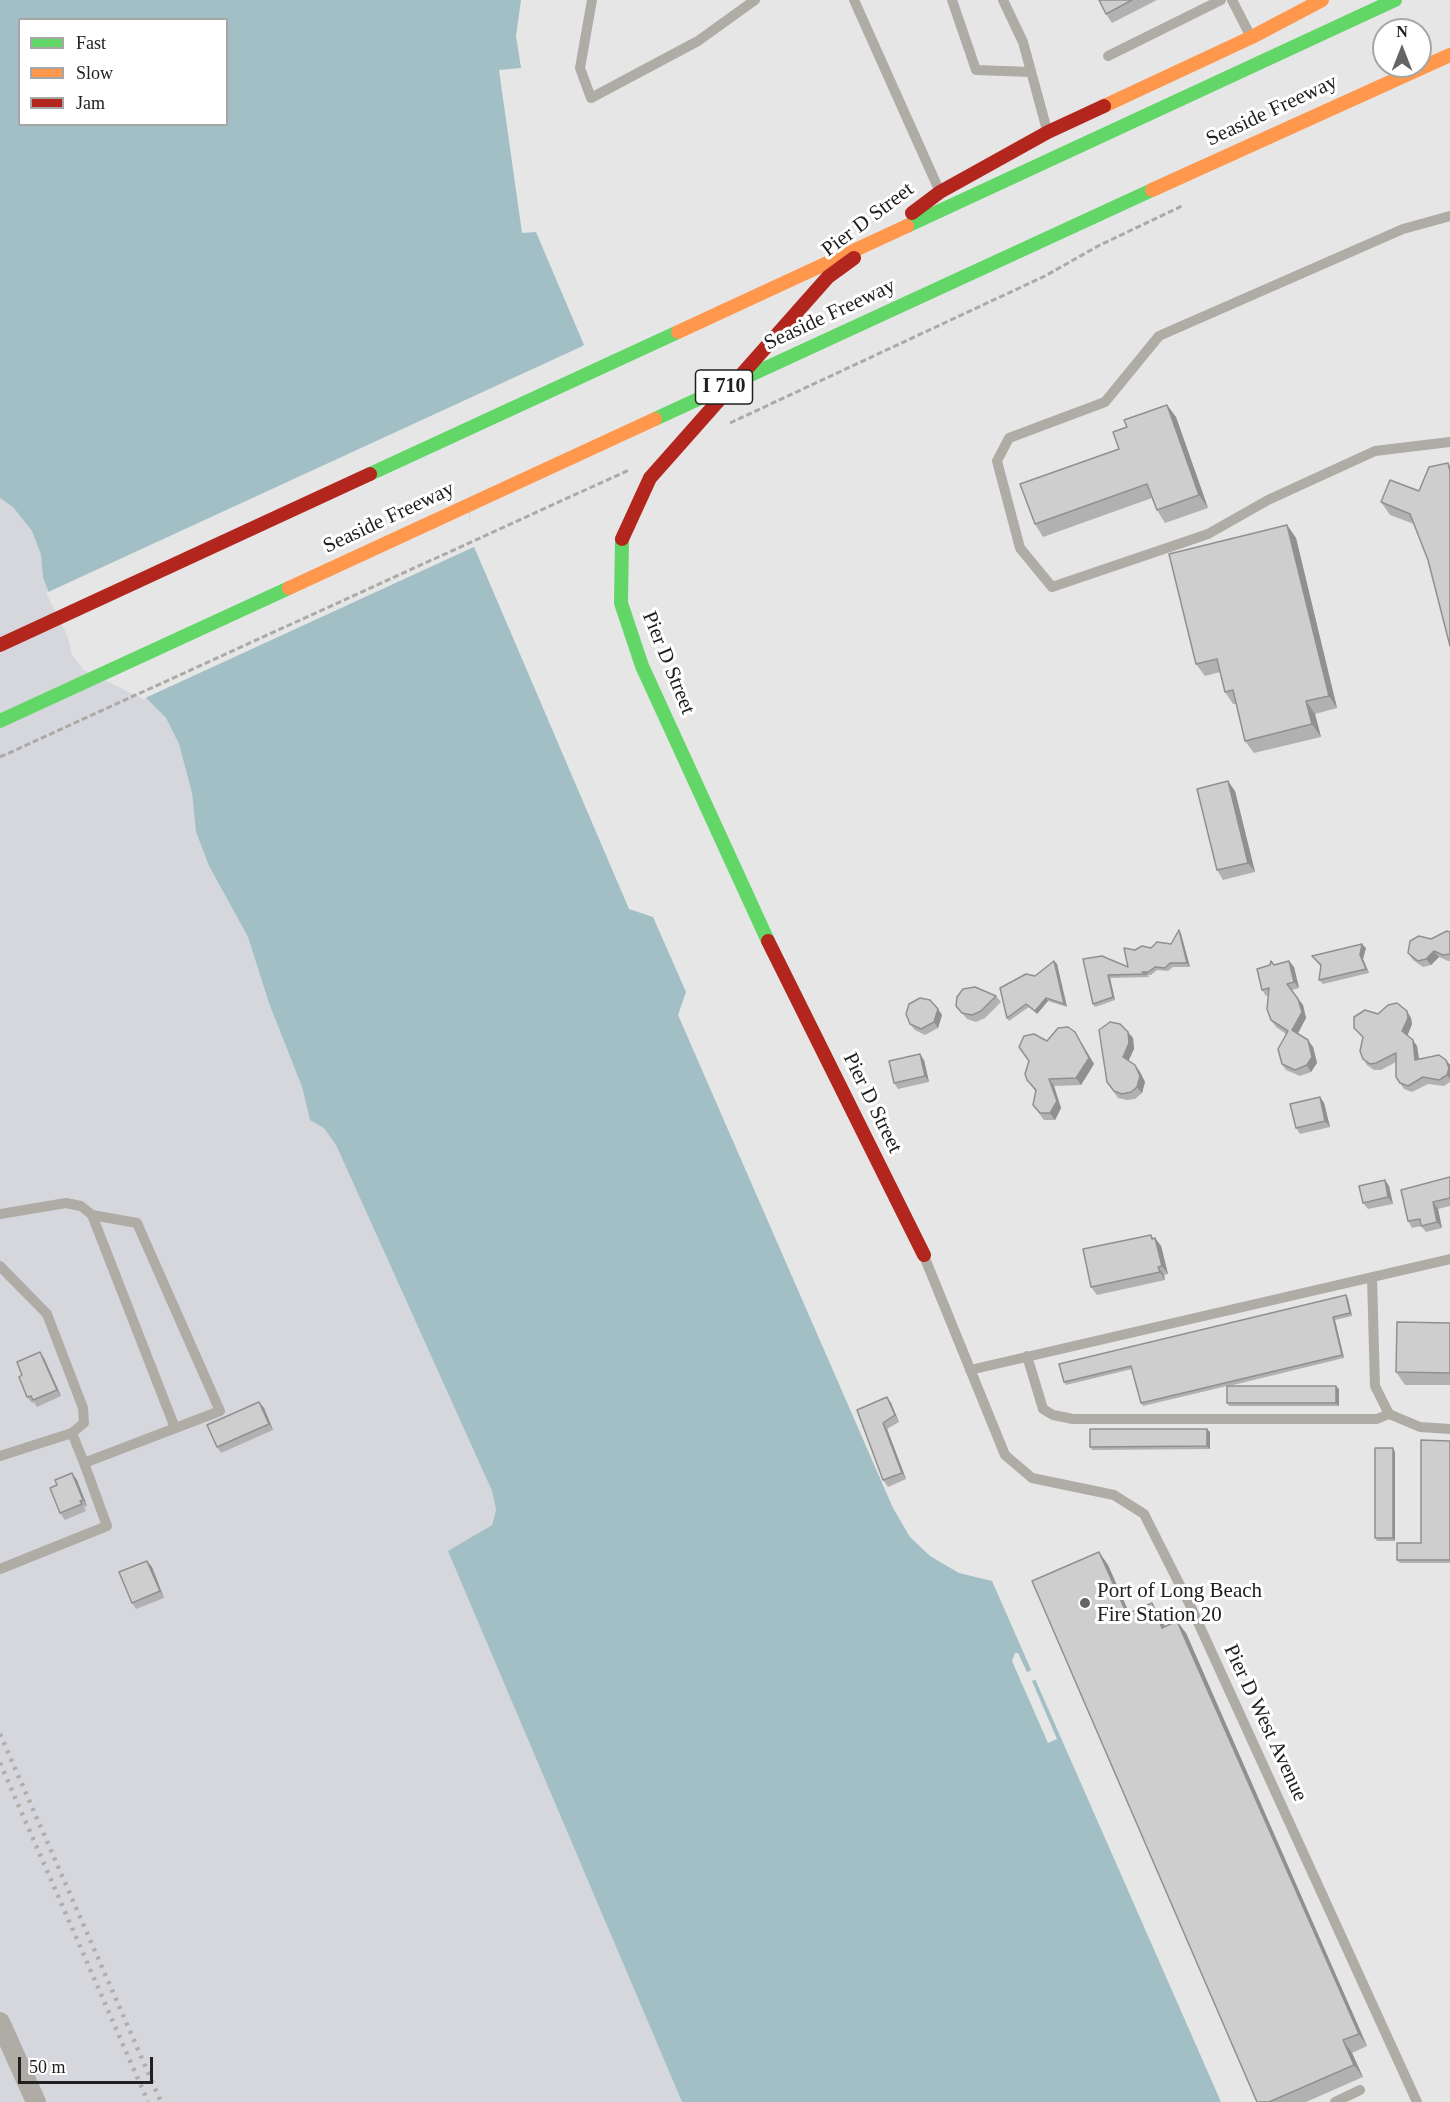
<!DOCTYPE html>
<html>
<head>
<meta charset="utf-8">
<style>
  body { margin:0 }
  #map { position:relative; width:1450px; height:2102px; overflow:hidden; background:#e6e6e7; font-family:"Times New Roman",serif }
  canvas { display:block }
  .legend { position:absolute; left:18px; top:18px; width:210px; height:108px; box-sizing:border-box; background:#fff; border:2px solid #a6a6a6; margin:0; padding:8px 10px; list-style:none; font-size:18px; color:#202021 }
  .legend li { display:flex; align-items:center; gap:12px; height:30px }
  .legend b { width:30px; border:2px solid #a6a6a6 }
  .north { position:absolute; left:1372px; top:18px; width:60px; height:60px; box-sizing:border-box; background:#fff; border:2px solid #a6a6a6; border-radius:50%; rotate:0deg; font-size:16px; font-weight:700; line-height:24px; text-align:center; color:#202021 }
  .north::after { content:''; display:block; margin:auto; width:21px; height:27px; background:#656566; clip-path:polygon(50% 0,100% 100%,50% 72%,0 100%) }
  .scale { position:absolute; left:18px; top:2057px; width:135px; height:27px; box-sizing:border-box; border:3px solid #202021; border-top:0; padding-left:8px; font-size:18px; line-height:21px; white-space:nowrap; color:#202021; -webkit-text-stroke:4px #fff; paint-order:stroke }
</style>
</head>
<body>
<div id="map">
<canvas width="1450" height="2102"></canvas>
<ul class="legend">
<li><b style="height:8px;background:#63d668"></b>Fast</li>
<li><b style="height:8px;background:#ff974d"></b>Slow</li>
<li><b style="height:8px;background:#b3261e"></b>Jam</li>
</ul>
<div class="north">N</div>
<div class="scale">50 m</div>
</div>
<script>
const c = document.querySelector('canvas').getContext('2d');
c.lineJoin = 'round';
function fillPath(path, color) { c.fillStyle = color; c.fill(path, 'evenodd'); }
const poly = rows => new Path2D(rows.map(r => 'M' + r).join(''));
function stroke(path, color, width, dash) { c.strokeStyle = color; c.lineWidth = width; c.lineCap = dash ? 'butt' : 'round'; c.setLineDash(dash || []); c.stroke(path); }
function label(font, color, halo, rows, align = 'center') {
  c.font = font + ' "Times New Roman",serif'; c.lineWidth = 6; c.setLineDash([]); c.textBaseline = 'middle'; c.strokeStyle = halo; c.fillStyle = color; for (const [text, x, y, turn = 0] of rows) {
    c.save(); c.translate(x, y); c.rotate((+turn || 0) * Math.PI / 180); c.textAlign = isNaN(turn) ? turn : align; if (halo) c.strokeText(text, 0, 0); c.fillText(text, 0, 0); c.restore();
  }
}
fillPath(poly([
  [0,498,13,507,32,531,41,555,43,578,56,610,166,718,179,744,192,793,196,832,209,866,248,937,270,1003,302,1087,310,1119,324,1128,336,1145,492,1491,496,1510,492,1525,449,1551,682,2102,0,2102]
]), '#d6d7dd');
fillPath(poly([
  [0,0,521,0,516,36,521,68,499,70,522,233,536,232,584,345,480,451,471,470,469,535,629,909,653,917,686,992,678,1015,893,1508,910,1537,930,1556,959,1573,992,1581,1221,2102,682,2102,448,1551,492,1525,496,1510,492,1491,336,1145,324,1128,310,1120,302,1087,269,1003,248,937,209,866,196,832,192,793,179,744,166,718,144,696,71,636,56,610,43,578,41,555,32,531,13,507,0,498],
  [20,20,226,20,226,124,20,124]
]), '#a1bfc4');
fillPath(poly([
  [587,344,579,373,537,406,486,458,480,456,472,480,469,506,470,528,476,546,143,699,84,670,72,655,68,637,46,593],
  [1015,1653,1018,1653,1027,1672,1032,1670,1036,1679,1032,1681,1057,1739,1048,1743,1012,1661]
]), '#e6e6e7');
stroke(poly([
  [730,423,1045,276,1098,246,1184,205],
  [0,757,629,470]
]), '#aaaaa6', 3, [6, 3]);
stroke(poly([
  [592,0,580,68,591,98,698,41,755,0],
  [854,0,940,192],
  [952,0,976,70,1031,72],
  [1003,0,1023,42,1047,130],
  [1232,0,1251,37],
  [1108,56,1221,0],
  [1450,216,1403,229,1159,336,1105,402,1009,438,997,461,1020,548,1052,587,1208,534,1268,500,1375,451,1450,442],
  [0,1214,66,1203,81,1206,92,1215,137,1223,220,1411,84,1463,107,1526,0,1569],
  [92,1215,175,1428],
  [924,1256,1005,1455,1032,1478,1114,1495,1144,1514,1191,1607,1417,2102],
  [0,1266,47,1314,83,1408,84,1423,72,1433,84,1463],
  [1372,1277,1375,1386,1389,1414,1420,1427,1450,1429],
  [1027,1356,1043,1409,1053,1415,1073,1419,1377,1419,1389,1414],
  [970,1370,1450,1259],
  [0,1456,72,1433],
  [1335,2102,1360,2090]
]), '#afaca6', 10);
stroke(poly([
  [0,2022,36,2102]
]), '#afaca6', 20);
stroke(poly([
  [907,226,1395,0],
  [655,419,1152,190],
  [370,474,678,332],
  [622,539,621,603,642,666,768,941],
  [0,721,289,588]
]), '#63d668', 14);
stroke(poly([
  [1104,106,1252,37,1322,0],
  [1152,190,1450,55],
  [678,332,907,226],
  [289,588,655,419]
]), '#ff974d', 14);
stroke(poly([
  [912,213,940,192,1048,132,1104,106],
  [622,539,650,478,828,277,854,258],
  [0,645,370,474],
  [768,941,924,1255]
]), '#b3261e', 14);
stroke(poly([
  [0,1734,161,2102],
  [0,1763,148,2102]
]), '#afaeab', 4.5, [3, 6]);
fillPath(poly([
  [1099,0,1157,0,1112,23,1106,14],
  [1167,405,1176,417,1208,508,1165,523,1157,510,1152,498,1043,537,1035,524],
  [1448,463,1450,466,1450,646,1428,560,1414,524,1390,515,1381,502,1419,491],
  [1287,525,1296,538,1337,708,1315,714,1321,737,1254,753,1245,741,1236,704,1233,704,1225,692,1220,672,1205,676,1196,664],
  [1235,791,1255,872,1223,880,1217,870],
  [1179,930,1181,934,1190,967,1173,967,1168,971,1157,970,1151,975,1148,975,1149,977,1110,978,1115,1000,1095,1007,1093,1004,1083,959,1128,967,1135,950,1171,944],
  [1450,932,1450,961,1448,961,1439,957,1431,965,1423,967,1413,960,1408,953,1431,939],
  [1366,948,1363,959,1369,973,1323,984,1319,980,1321,967,1312,956],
  [1054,961,1057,964,1067,1007,1048,1001,1037,1014,1029,1007,1009,1021,1007,1018,1035,976],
  [1289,961,1294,967,1299,988,1292,990,1303,1005,1306,1018,1298,1034,1313,1047,1317,1063,1311,1072,1300,1076,1286,1070,1282,1064,1286,1034,1276,1027,1271,1020,1268,995,1266,996,1262,990,1274,965],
  [996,996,1001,1002,985,1018,976,1022,967,1019,956,1006],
  [938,1009,942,1015,938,1028,925,1035,915,1030,910,1024],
  [1407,1011,1411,1018,1412,1024,1407,1035,1417,1046,1419,1059,1446,1060,1450,1065,1450,1082,1444,1086,1428,1084,1412,1092,1404,1089,1396,1077,1396,1062,1381,1070,1374,1070,1367,1065,1363,1059,1363,1038,1354,1028,1378,1014],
  [1075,1032,1094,1064,1081,1085,1054,1086,1061,1108,1055,1120,1044,1120,1033,1105,1036,1092,1027,1080,1047,1041],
  [1133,1038,1134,1049,1128,1061,1135,1065,1140,1072,1145,1082,1142,1093,1135,1099,1127,1100,1118,1098,1107,1082],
  [924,1060,929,1082,898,1089,894,1083],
  [1320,1097,1324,1103,1330,1127,1300,1134,1296,1128],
  [1450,1177,1450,1206,1438,1209,1442,1228,1426,1232,1421,1226,1412,1228,1408,1221],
  [1385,1180,1389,1186,1393,1204,1368,1209,1363,1203],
  [1151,1235,1153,1238,1155,1238,1161,1246,1168,1274,1164,1275,1165,1280,1097,1295,1091,1287],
  [1346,1295,1348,1299,1352,1316,1335,1320,1344,1358,1229,1386,1339,1389,1339,1406,1229,1406,1227,1403,1227,1386,1143,1406,1141,1403,1132,1369,1066,1385,1064,1382],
  [1450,1323,1450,1385,1405,1385,1396,1372],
  [44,1358,61,1396,37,1407,34,1402,32,1403,27,1397,22,1375],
  [887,1397,891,1403,899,1422,887,1429,906,1479,888,1487,883,1480,857,1410],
  [264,1408,273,1430,221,1453,217,1447],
  [1210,1432,1210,1449,1092,1450,1090,1447],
  [1450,1441,1450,1563,1400,1563,1397,1560,1421,1543],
  [1395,1452,1395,1541,1377,1541,1375,1538],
  [77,1480,87,1506,84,1507,86,1511,65,1520,60,1513],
  [1099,1552,1108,1565,1129,1613,1152,1603,1160,1616,1165,1626,1186,1633,1367,2046,1352,2053,1363,2077,1306,2102,1257,2102],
  [152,1567,164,1598,136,1609,132,1603]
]), '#b2b1b1');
fillPath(poly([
  [1167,405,1176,417,1208,508,1199,495],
  [1287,525,1296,538,1337,708,1329,696],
  [1306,701,1315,714,1321,737,1312,724],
  [1228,781,1235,791,1255,872,1248,863],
  [1179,930,1181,934,1190,967,1187,963],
  [1362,944,1366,948,1363,959,1369,973,1366,969,1360,955],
  [1434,951,1439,957,1431,965,1426,959],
  [1054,961,1057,964,1067,1007,1064,1004],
  [1289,961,1294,967,1299,988,1294,982],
  [1108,975,1110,978,1115,1000,1113,997],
  [1046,998,1048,1001,1037,1014,1035,1011],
  [1298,999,1303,1005,1306,1018,1296,1036,1292,1030],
  [938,1009,942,1015,938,1028,934,1022],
  [1407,1011,1411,1018,1412,1024,1407,1037,1402,1031],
  [1075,1032,1094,1064,1081,1085,1076,1078],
  [1128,1032,1133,1038,1134,1049,1127,1064,1123,1057],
  [1308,1040,1313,1047,1317,1063,1311,1072,1307,1065],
  [1413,1040,1417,1046,1420,1066,1415,1060],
  [920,1054,924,1060,929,1082,925,1076],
  [1446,1060,1450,1065,1450,1079,1447,1075],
  [1135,1065,1140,1072,1145,1082,1142,1093,1137,1087],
  [1049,1079,1054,1086,1061,1108,1055,1120,1050,1113],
  [1320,1097,1324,1103,1330,1127,1325,1121],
  [1385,1180,1389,1186,1393,1204,1388,1197],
  [1433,1202,1438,1209,1442,1228,1437,1222],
  [1155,1238,1161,1246,1168,1274,1162,1266],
  [1158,1267,1164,1275,1165,1280,1160,1272],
  [1346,1295,1348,1299,1352,1316,1350,1313],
  [1333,1317,1335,1320,1344,1358,1342,1355],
  [40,1352,44,1358,61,1396,57,1390],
  [1336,1386,1339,1389,1339,1406,1336,1403],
  [887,1397,891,1403,899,1422,895,1415],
  [259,1402,264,1408,273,1430,269,1424],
  [883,1423,887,1429,906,1479,902,1473],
  [1207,1429,1210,1432,1210,1449,1207,1446],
  [1393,1448,1395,1452,1395,1541,1393,1538],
  [72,1473,77,1480,87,1506,83,1500],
  [1099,1552,1108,1565,1135,1626,1127,1614],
  [147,1561,152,1567,164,1598,160,1591],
  [1152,1603,1160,1616,1171,1640,1162,1628],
  [1177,1621,1186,1633,1367,2046,1359,2034],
  [1343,2040,1352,2053,1363,2077,1354,2065]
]), '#919090');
const building = poly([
  [1099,0,1132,0,1106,14,1099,0],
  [1167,405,1199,495,1157,510,1147,484,1035,524,1020,484,1119,449,1113,432,1127,427,1124,420,1167,405],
  [1448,463,1450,471,1450,646,1428,560,1410,514,1381,502,1390,480,1419,491,1429,467,1448,463],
  [1287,525,1329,696,1306,701,1312,724,1245,741,1233,690,1225,692,1217,659,1196,664,1169,554,1287,525],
  [1228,781,1248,863,1217,870,1197,789,1228,781],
  [1179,930,1187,963,1170,963,1165,968,1155,967,1148,972,1142,972,1147,974,1108,975,1113,997,1093,1004,1083,959,1102,956,1128,967,1124,948,1135,950,1142,946,1151,948,1157,942,1171,944,1179,930],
  [1447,931,1450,932,1450,954,1443,955,1434,951,1426,959,1418,961,1408,953,1410,941,1419,936,1431,939,1447,931],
  [1362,944,1360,955,1366,969,1319,980,1321,965,1312,956,1362,944],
  [1054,961,1064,1004,1046,998,1035,1011,1026,1004,1007,1018,1000,988,1026,974,1035,976,1054,961],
  [1271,961,1274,965,1289,961,1294,982,1287,984,1298,999,1302,1012,1292,1030,1308,1040,1312,1057,1307,1065,1295,1070,1282,1064,1278,1049,1288,1031,1271,1020,1267,1009,1269,988,1262,990,1257,969,1270,965,1271,961],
  [975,987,996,996,981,1011,972,1015,962,1013,956,1006,957,997,963,989,975,987],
  [920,998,930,1000,938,1009,934,1022,921,1029,910,1024,906,1014,909,1004,920,998],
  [1397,1003,1407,1011,1408,1018,1402,1031,1413,1040,1415,1060,1439,1055,1446,1060,1449,1068,1447,1075,1439,1080,1423,1077,1408,1086,1400,1083,1396,1077,1396,1053,1376,1063,1370,1064,1363,1059,1360,1051,1363,1037,1354,1028,1354,1017,1365,1010,1378,1014,1388,1005,1397,1003],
  [1110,1022,1120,1024,1128,1032,1129,1043,1123,1057,1135,1065,1140,1076,1137,1087,1131,1092,1122,1094,1114,1091,1107,1082,1099,1030,1110,1022],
  [1068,1027,1075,1032,1089,1058,1076,1078,1049,1079,1057,1101,1050,1113,1040,1113,1033,1105,1036,1090,1027,1080,1025,1074,1029,1061,1019,1047,1024,1036,1034,1034,1047,1041,1058,1028,1068,1027],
  [920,1054,925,1076,894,1083,889,1061,920,1054],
  [1320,1097,1325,1121,1296,1128,1290,1104,1320,1097],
  [1450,1177,1450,1198,1433,1202,1437,1222,1421,1226,1420,1219,1408,1221,1401,1190,1450,1177],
  [1385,1180,1388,1197,1363,1203,1359,1186,1385,1180],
  [1151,1235,1152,1239,1155,1238,1162,1266,1158,1267,1160,1272,1091,1287,1083,1249,1151,1235],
  [1346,1295,1350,1313,1333,1317,1342,1355,1141,1403,1131,1366,1064,1382,1059,1364,1346,1295],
  [1397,1322,1450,1323,1450,1373,1396,1372,1397,1322],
  [40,1352,57,1390,33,1400,31,1396,27,1397,19,1377,22,1375,17,1362,40,1352],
  [1227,1386,1336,1386,1336,1403,1227,1403,1227,1386],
  [887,1397,895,1415,883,1423,902,1473,883,1480,857,1410,887,1397],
  [259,1402,269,1424,217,1447,207,1425,259,1402],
  [1090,1429,1207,1429,1207,1446,1090,1447,1090,1429],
  [1421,1440,1450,1441,1450,1560,1397,1560,1397,1543,1421,1543,1421,1440],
  [1375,1448,1393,1448,1393,1538,1375,1538,1375,1448],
  [72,1473,83,1500,80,1501,82,1504,60,1513,50,1488,57,1485,55,1480,72,1473],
  [1099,1552,1127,1614,1152,1603,1162,1628,1177,1621,1359,2034,1343,2040,1354,2065,1269,2102,1257,2102,1032,1581,1099,1552],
  [147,1561,160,1591,132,1603,119,1572,147,1561]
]);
fillPath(building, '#cfcece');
stroke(building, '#919090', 1.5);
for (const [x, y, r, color] of [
  [1085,1603,6,"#656566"]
]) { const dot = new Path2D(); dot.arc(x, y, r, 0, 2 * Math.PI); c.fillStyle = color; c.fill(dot); stroke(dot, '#fff', 2); }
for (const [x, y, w] of [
  [724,387,57]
]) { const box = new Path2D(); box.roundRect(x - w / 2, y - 17, w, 34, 4.5); c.fillStyle = '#fff'; c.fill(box); stroke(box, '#202021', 1.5); }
label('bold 20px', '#202021', null, [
  ["I 710",724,387]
]);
label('21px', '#202021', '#fff', [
  ["Seaside Freeway",1272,111,-25],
  ["Pier D Street",868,220,-37],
  ["Seaside Freeway",830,315,-25],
  ["Seaside Freeway",389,518,-25],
  ["Pier D Street",668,663,68],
  ["Pier D Street",872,1103,64],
  ["Pier D West Avenue",1265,1723,65]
]);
label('21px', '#202021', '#fff', [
  ["Port of Long Beach",1097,1591],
  ["Fire Station 20",1097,1615]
], 'left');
</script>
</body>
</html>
